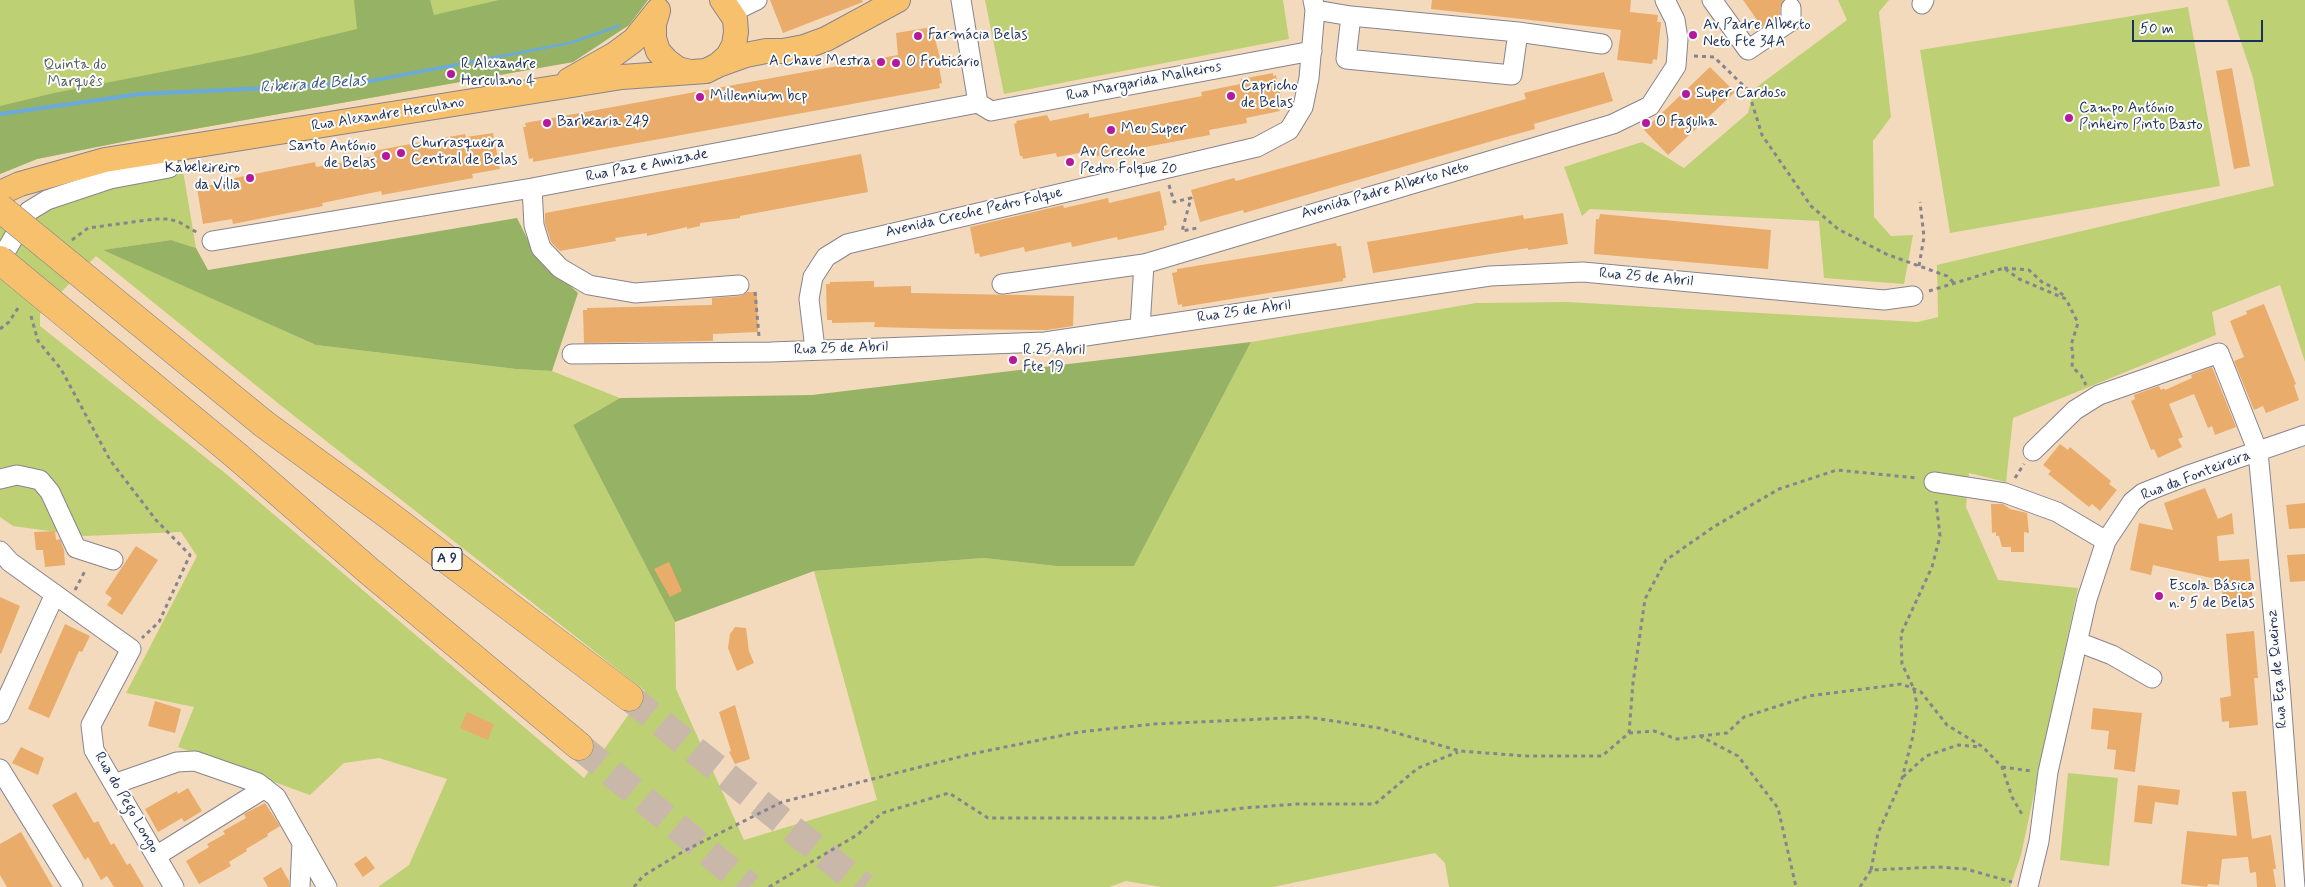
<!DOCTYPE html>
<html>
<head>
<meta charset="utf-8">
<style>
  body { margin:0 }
  #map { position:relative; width:2305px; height:887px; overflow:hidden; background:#f4dabd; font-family:Mynerve,sans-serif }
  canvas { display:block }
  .scale { position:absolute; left:2132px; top:20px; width:131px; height:22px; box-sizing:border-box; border:2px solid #1b2f5e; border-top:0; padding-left:6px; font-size:15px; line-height:18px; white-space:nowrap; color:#1b2f5e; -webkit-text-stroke:4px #fdfcf7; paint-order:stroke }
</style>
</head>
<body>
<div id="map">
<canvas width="2305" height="887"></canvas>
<div class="scale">50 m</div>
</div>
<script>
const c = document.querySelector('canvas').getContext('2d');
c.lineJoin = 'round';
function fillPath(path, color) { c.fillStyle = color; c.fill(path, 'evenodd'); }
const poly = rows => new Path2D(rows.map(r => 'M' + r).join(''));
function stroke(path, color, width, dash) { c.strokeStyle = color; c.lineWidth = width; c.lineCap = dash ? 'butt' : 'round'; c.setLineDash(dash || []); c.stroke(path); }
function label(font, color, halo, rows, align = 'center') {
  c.font = font + ' Mynerve,sans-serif'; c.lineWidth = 4; c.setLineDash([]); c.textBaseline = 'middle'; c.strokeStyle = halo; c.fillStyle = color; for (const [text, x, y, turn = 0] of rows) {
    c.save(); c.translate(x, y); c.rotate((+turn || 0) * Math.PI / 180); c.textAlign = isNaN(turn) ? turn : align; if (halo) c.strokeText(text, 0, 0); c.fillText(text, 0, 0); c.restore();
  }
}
fillPath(poly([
  [0,0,648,0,629,25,573,62,132,140,37,159,0,174],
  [985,0,1283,0,1289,39,1004,94],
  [1838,0,1889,0,1879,12,1891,117,1873,141,1874,217,1891,236,1913,235,1904,284,1824,278,1819,221,1590,209,1582,216,1564,167,1642,142,1684,168,1748,113,1754,89,1847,20],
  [2227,0,2305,0,2305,362,2280,285,2212,312,2216,335,2013,418,2006,482,1969,473,1966,507,1998,580,2078,588,2021,855,2010,887,1449,887,1445,863,1435,853,1273,887,1161,887,1126,881,1109,887,378,887,409,865,447,779,379,758,344,763,310,795,178,747,194,707,126,693,197,556,181,532,85,536,13,526,0,517,0,218,115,173,183,171,196,248,171,240,104,250,316,345,516,369,552,371,620,398,573,425,675,622,676,689,744,840,877,800,814,571,984,558,1056,566,1134,566,1251,342,1476,303,1567,302,1918,322,1938,317,1937,265,2274,186,2253,78],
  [96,256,279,404,645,691,584,778,225,473,40,326,40,314],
  [2188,7,2220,186,1950,233,1920,50],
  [2068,773,2118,778,2109,866,2060,860]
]), '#bdd073');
fillPath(poly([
  [354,0,430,0,434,15,499,0,648,0,629,25,573,62,132,140,37,159,0,174,0,106,54,93,249,55,357,29],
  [517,218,534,252,578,293,552,371,516,369,316,345,103,250,171,240,196,248,208,270],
  [1251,342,1134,566,1056,566,984,558,814,571,675,622,573,425,620,398,812,395]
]), '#96b265');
fillPath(poly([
  [620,24,620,27,571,44,355,86,140,96,0,116,0,112,139,92,355,82,569,42]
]), '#6aaadd');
fillPath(poly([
  [770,0,862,0,863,2,783,33],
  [1432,0,1631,0,1630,12,1658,15,1657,22,1661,22,1657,60,1653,59,1652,64,1617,60,1621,30,1431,9],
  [1743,0,1784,0,1780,8,1780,15,1762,27],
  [932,27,942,66,939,66,942,83,939,84,940,88,533,162,533,158,529,159,523,127,526,127,525,123,898,55,896,33],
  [1710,67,1735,92,1668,155,1644,130],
  [2232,68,2250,166,2234,169,2216,71],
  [1604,72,1613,101,1534,124,1535,129,1499,139,1244,213,1243,210,1200,222,1191,190,1234,178,1236,181,1526,99,1524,93],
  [1273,73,1273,76,1276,75,1283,107,1280,108,1280,111,1246,118,1247,123,1209,130,1210,135,1097,156,1096,150,1057,157,1056,153,1023,159,1022,156,1020,156,1014,124,1017,123,1016,121,1047,115,1050,121,1089,113,1089,118,1202,96,1201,92,1240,84,1241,79],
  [493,133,500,169,472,174,473,178,382,195,381,191,322,203,323,206,233,224,232,219,203,224,197,188,225,182,224,180,315,162,316,167,375,156,373,151,465,134,466,137],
  [861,154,868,192,740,216,740,218,700,223,700,226,687,229,687,227,647,236,647,233,615,238,616,241,560,251,551,242,545,223,545,213],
  [1160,191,1167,225,1164,226,1164,230,1118,240,1117,237,1072,247,1071,242,1025,252,1024,247,980,257,979,253,975,254,970,227,1063,205,1064,208,1108,198,1109,203],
  [1563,213,1568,244,1528,250,1528,248,1373,273,1367,242,1523,215,1524,219],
  [1600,214,1771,230,1768,269,1594,254,1596,219,1599,219],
  [1336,243,1337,246,1341,246,1346,278,1343,278,1343,281,1182,307,1182,304,1178,305,1172,273,1177,272,1177,269],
  [874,281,874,287,911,286,911,293,1074,296,1073,326,1047,330,952,329,874,327,875,322,832,323,832,320,827,320,826,284,830,284,830,282],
  [747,292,757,292,758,332,713,334,713,341,584,343,583,310,587,310,587,308,712,305,712,298,740,296],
  [2264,304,2296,384,2294,385,2299,400,2266,413,2263,406,2254,410,2234,361,2244,357,2230,321,2247,314,2246,311],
  [2212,367,2236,427,2215,435,2212,426,2208,428,2194,394,2169,404,2183,437,2178,439,2182,447,2158,458,2154,449,2151,450,2131,401,2135,399,2134,395,2159,386,2161,390,2164,388,2165,390,2192,378,2191,375],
  [2060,444,2068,450,2070,447,2111,481,2109,484,2117,490,2100,511,2092,504,2089,507,2048,474,2051,471,2043,465],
  [2205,488,2218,519,2232,513,2234,534,2217,536,2219,561,2249,559,2253,604,2223,606,2222,585,2217,585,2216,579,2153,565,2151,575,2130,570,2139,523,2173,530,2164,503],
  [2305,503,2305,528,2289,529,2286,505],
  [1991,504,2003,504,2010,509,2027,513,2029,533,2024,532,2024,552,2011,552,2011,547,2002,547,1999,536,1996,536,1996,532,1992,533],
  [55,531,56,540,60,539,64,550,65,565,45,567,43,550,36,550,34,532],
  [136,546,158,560,122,615,107,605,112,598,105,593],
  [2305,554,2305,581,2290,582,2287,555],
  [669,562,682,591,670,597,654,569],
  [0,597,20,606,1,654,0,653],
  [65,624,90,636,82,652,79,651,49,718,28,709],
  [735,627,746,628,749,651,754,663,737,671,728,648,730,634],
  [2254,631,2258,678,2254,678,2258,725,2229,728,2229,721,2222,722,2220,698,2231,696,2226,634],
  [155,701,181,709,175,733,148,726],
  [735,705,750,759,735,764,729,752,731,751,719,712],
  [2093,708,2142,713,2135,772,2114,769,2116,750,2107,749,2109,731,2091,729],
  [467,712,494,724,488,740,460,728],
  [21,747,44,758,38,775,12,763],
  [2138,785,2180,790,2178,805,2155,802,2152,824,2134,822],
  [188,788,202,811,184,822,182,818,158,832,145,809,177,791,178,794],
  [2246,791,2252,839,2271,835,2276,869,2273,869,2276,887,2257,887,2256,872,2250,873,2248,857,2222,859,2219,885,2208,884,2207,887,2181,884,2187,831,2237,836,2232,792],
  [76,792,94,823,98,821,111,845,114,843,127,865,130,863,144,887,114,887,107,876,101,880,88,857,85,860,52,805],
  [265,803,280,826,267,834,268,836,246,849,247,851,229,862,231,866,199,884,186,861,209,847,207,844,225,834,223,831,246,818,244,814],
  [21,832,31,849,53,887,7,887,0,875,0,844],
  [366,856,375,868,363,877,354,864],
  [281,867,289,881,289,887,268,887,263,878]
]), '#e9ac6a');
stroke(poly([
  [629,697,864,887],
  [579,746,750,887]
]), '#c9b8aa', 28, [28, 14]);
const minor = poly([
  [1712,0,1748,50,1791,21,1791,8],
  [1922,4,1924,0],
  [1315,10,1351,16],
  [732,12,757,0],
  [1518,32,1512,75,1346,59,1351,16,1518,32,1602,44],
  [978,103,991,111,1312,51],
  [532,188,534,225,541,248,560,268,589,285,635,293,739,285],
  [212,241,532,188,978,103,961,0],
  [0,261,29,211,47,200,110,179,169,168,166,150],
  [1002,284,1144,264,1613,124,1650,106,1676,66,1678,39,1675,20,1665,0],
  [1140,327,1144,264],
  [815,349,809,299,813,277,826,257,847,244,1257,147,1289,130,1303,107,1309,78,1315,10,1313,0],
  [572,354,771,352,1045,342,1490,276,1583,272,1884,300,1913,296],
  [2033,451,2075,410,2099,395,2219,353,2258,452,2280,685,2295,887],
  [0,479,17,475,40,480,50,492,76,548,113,560],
  [1934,482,2005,493,2057,512,2106,541],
  [0,551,10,562,131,649,91,725,94,750,174,887],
  [2078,642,2112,655,2152,678],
  [0,714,55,594],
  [0,769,73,887],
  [114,784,177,762,195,761,258,783,276,797,327,887],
  [156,856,265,788],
  [300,887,302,842],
  [2028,887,2039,841,2048,772,2087,599,2106,541,2132,502,2143,493,2186,476,2305,435]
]);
const major = poly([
  [658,11,654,24,654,38,658,51,667,61,678,69,690,72],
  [718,65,746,55,766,51,783,51,804,47,826,39,898,0],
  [569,80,615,54,634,40,658,10],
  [0,193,20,184,105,160,622,77,706,71,718,65,728,56,734,45,736,32,735,19,722,0]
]);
const highway = poly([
  [264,424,387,514,629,697],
  [238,457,369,571,579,746]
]);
stroke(minor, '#88848e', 21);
stroke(major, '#88848e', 26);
stroke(highway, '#88848e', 29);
stroke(poly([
  [1694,56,1714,57,1748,90,1762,135,1811,206,1838,229,1886,254,1947,276,1954,283],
  [1169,185,1174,202,1191,198,1182,231,1197,228],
  [72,240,88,228,155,219,169,219,179,222,198,233],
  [1919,266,1924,237,1920,202],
  [2004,268,2029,270,2043,283,2055,288,2064,296],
  [1929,291,2004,268,2019,279,2066,299,2078,323,2071,345,2073,353,2072,367,2081,375,2086,385],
  [755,292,759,336],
  [31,316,38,341,61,369,110,460,156,520,190,555,159,622,142,638],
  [0,329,9,322,20,305],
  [2015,478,2024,464],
  [75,590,86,569],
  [1629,733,1654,731,1677,739,1700,736,1738,756,1778,808,1796,887],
  [1700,736,1727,733,1744,717,1809,696,1902,684,1921,692,1947,725,1983,747,2002,767,2012,797,2023,816],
  [2002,767,2032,771],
  [1903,777,1926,756,1958,745,1981,747],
  [1871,870,1878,833,1901,782,1913,736,1917,705,1914,689,1902,664,1901,634,1932,567,1940,536,1936,501],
  [634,887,643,876,684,851,782,802,971,754,1079,732,1154,724,1307,717,1379,728,1460,751,1525,756,1602,756,1629,733,1633,683,1645,599,1666,560,1715,526,1779,489,1837,470,1917,478],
  [769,887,857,835,882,813,949,793,988,818,1162,818,1243,808,1297,804,1375,804,1418,768,1458,752],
  [1860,887,1871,870,1938,867,1966,869,2012,882]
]), '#88848e', 3, [4, 4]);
stroke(minor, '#fff', 19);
stroke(major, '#f7c06c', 24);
stroke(highway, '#f7c06c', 28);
const highwayBridge = poly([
  [0,208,264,424],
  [0,260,238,457]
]);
stroke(highwayBridge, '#88848e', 29, []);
stroke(highwayBridge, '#f7c06c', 28);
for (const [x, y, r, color] of [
  [1693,35,5,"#b5179e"],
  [918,36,5,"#b5179e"],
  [881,62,5,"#b5179e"],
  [896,63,5,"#b5179e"],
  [451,74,5,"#b5179e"],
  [1686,94,5,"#b5179e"],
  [1231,96,5,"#b5179e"],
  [700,97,5,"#b5179e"],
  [2069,118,5,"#b5179e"],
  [547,123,5,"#b5179e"],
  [1646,123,5,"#b5179e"],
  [1111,130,5,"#b5179e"],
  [401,153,5,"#b5179e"],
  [386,156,5,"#b5179e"],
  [1070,162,5,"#b5179e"],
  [250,178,5,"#b5179e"],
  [1013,360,5,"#b5179e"],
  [2159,596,5,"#b5179e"]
]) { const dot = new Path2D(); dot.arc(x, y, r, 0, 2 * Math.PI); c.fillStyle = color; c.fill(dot); stroke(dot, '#fdfcf7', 2); }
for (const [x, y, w] of [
  [447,559,30]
]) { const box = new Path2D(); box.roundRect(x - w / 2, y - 11.5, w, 23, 4); c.fillStyle = '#fdfcf7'; c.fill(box); stroke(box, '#1b2f5e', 1); }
label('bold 14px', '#1b2f5e', null, [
  ["A 9",447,559]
]);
label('15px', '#1b2f5e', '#fdfcf7', [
  ["Av Padre Alberto",1703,26],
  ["Neto Fte 34A",1703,43],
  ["Farmácia Belas",928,36],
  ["A Chave Mestra",871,62,"right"],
  ["O Fruticário",906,63],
  ["R Alexandre",461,65],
  ["Herculano 4",461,82],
  ["Capricho",1241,87],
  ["de Belas",1241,104],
  ["Super Cardoso",1696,94],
  ["Millennium bcp",710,97],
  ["Campo António",2079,109],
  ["Pinheiro Pinto Basto",2079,126],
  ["Barbearia 249",557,123],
  ["O Fagulha",1656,123],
  ["Meu Super",1121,130],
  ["Churrasqueira",411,144],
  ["Central de Belas",411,161],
  ["Santo António",376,147,"right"],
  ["de Belas",376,164,"right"],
  ["Av Creche",1080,153],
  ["Pedro Folque 20",1080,170],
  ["Kabeleireiro",240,169,"right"],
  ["da Villa",240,186,"right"],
  ["R 25 Abril",1023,351],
  ["Fte 19",1023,368],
  ["Escola Básica",2169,587],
  ["n.º 5 de Belas",2169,604]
], 'left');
label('15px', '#4c5f64', '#fdfcf7', [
  ["Quinta do",75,66],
  ["Marquês",75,83]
]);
label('15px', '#1b2f5e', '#fdfcf7', [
  ["Rua Margarida Malheiros",1144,82,-11],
  ["Rua Alexandre Herculano",388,115,-9],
  ["Rua Paz e Amizade",647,166,-11],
  ["Avenida Padre Alberto Neto",1385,191,-16],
  ["Avenida Creche Pedro Folque",974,213,-13],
  ["Rua 25 de Abril",1646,278,5],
  ["Rua 25 de Abril",1244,312,-8],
  ["Rua 25 de Abril",841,349,-2],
  ["Rua da Fonteireira",2196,476,-21],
  ["Rua Eça de Queiroz",2278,669,-95],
  ["Rua do Pego Longo",126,803,60]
]);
label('italic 16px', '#375a8a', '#fdfcf7', [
  ["Ribeira de Belas",313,85,-4]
]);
</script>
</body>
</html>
